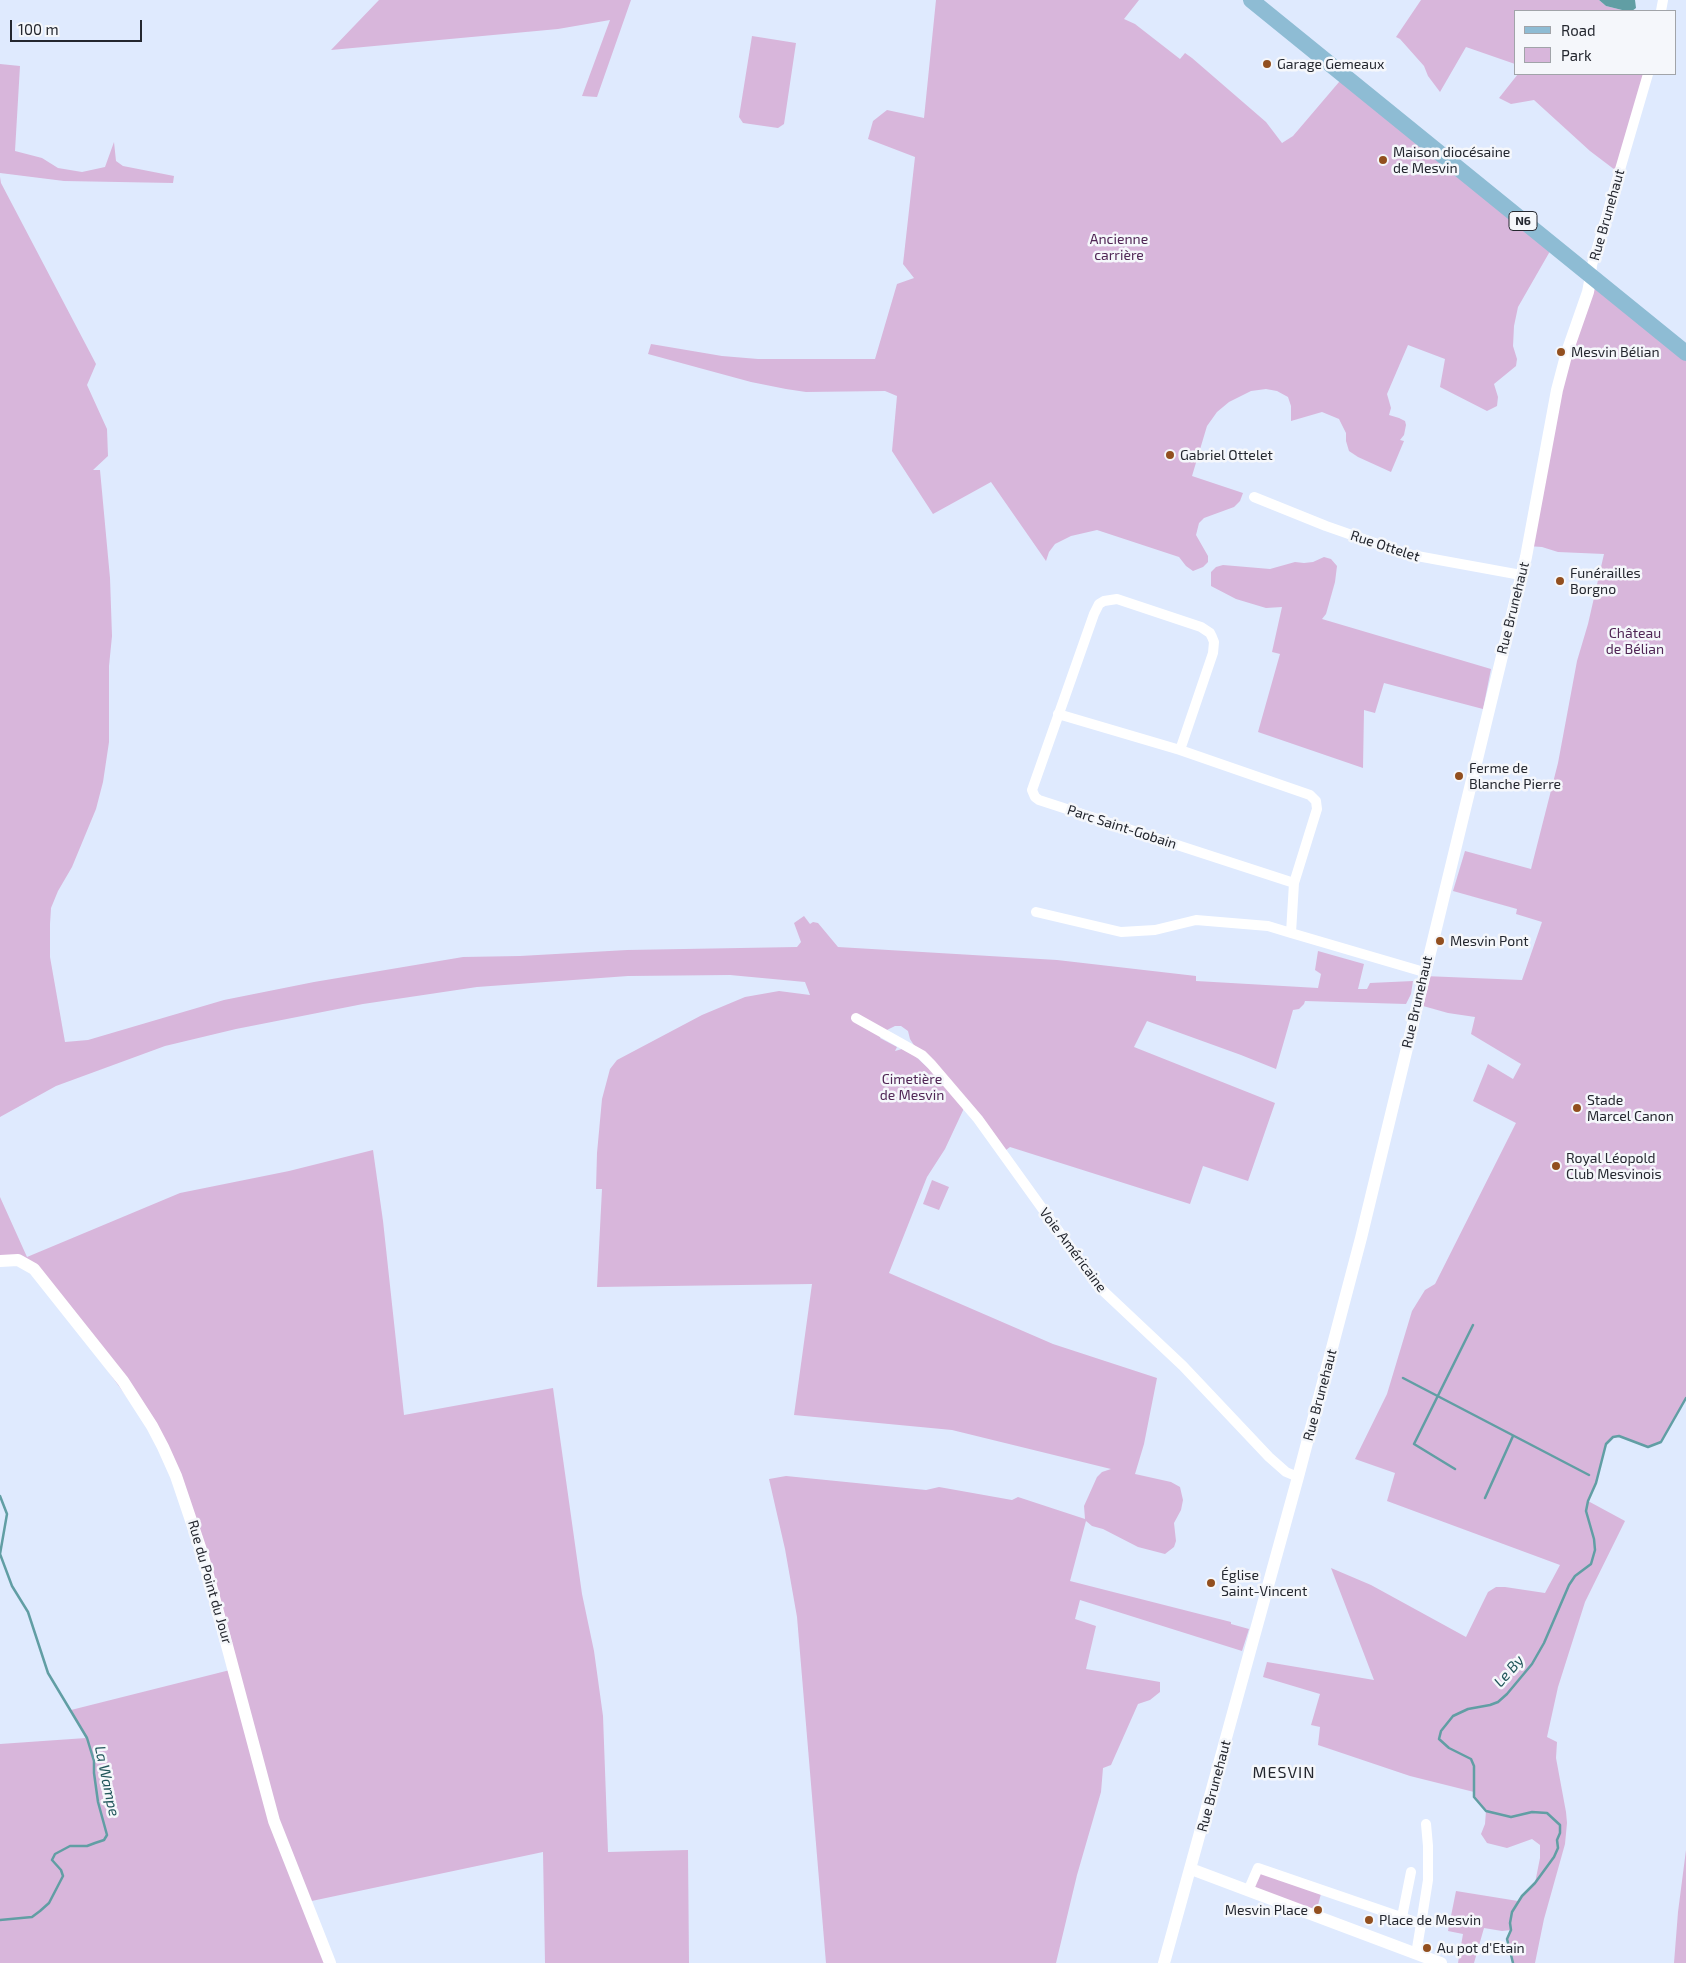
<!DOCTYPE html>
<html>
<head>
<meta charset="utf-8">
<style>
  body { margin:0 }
  #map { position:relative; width:1686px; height:1963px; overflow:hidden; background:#dfeafe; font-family:"Exo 2",sans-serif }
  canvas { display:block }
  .legend { position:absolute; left:1514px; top:10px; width:162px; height:65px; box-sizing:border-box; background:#f5f7fb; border:1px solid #a1a4a9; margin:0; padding:6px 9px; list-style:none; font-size:15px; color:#24272f }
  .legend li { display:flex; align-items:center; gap:10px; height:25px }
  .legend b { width:25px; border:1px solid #a1a4a9 }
  .scale { position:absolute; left:10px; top:20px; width:132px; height:22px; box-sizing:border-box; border:2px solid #24272f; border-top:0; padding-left:6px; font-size:15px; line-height:18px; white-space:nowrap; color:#24272f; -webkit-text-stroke:4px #f5f7fb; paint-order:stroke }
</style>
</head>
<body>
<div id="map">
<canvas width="1686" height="1963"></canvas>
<ul class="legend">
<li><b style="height:6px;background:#8ebcd4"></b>Road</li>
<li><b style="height:14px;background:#d8b6db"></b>Park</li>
</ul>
<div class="scale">100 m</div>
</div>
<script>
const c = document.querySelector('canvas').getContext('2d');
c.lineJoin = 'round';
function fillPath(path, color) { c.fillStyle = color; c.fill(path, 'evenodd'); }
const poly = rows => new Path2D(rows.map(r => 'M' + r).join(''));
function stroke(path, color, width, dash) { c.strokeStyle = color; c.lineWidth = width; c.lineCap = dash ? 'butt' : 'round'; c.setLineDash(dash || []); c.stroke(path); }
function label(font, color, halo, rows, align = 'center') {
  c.font = font + ' "Exo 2",sans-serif'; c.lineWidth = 5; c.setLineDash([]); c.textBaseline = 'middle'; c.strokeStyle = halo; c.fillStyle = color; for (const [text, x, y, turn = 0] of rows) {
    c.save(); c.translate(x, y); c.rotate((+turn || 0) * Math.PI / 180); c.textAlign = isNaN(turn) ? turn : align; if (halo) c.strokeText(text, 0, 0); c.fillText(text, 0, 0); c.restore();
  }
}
fillPath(poly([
  [379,0,631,0,597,97,582,96,610,20,558,29,331,50],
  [936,0,1139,0,1124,19,1135,24,1180,59,1185,53,1192,58,1266,122,1282,143,1293,136,1345,75,1553,246,1518,307,1514,326,1513,346,1517,359,1516,366,1494,384,1498,397,1497,406,1487,411,1440,387,1445,359,1408,345,1387,394,1391,408,1389,415,1399,418,1405,421,1406,425,1404,435,1400,440,1404,441,1391,472,1358,457,1349,451,1346,441,1346,433,1339,419,1322,412,1291,421,1291,406,1288,397,1277,391,1266,389,1251,391,1229,402,1217,412,1207,426,1192,476,1243,493,1240,501,1234,507,1204,518,1199,523,1196,535,1208,556,1208,562,1203,567,1193,571,1186,566,1179,557,1097,530,1071,536,1055,544,1049,552,1046,561,991,482,933,514,892,451,897,396,885,391,806,392,786,389,751,382,648,354,651,344,722,356,758,359,875,359,897,284,914,278,903,264,915,157,868,139,873,121,887,110,924,118],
  [1421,0,1599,0,1606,6,1626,11,1515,11,1515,64,1466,47,1440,92,1428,76,1424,66,1400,39,1396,37],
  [752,36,796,43,784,124,778,128,743,123,739,117],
  [0,64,20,66,15,151,42,158,58,168,82,172,105,167,114,142,116,161,123,166,174,176,173,183,64,181,0,173],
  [1518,74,1648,74,1619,173,1590,151,1534,100,1511,104,1499,98],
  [0,177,1,183,96,364,87,385,107,429,108,456,93,470,100,470,110,578,112,636,109,666,109,742,103,782,96,809,72,867,58,891,51,908,50,924,50,957,65,1042,88,1040,224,1000,314,982,463,957,520,956,627,950,797,947,801,942,794,923,804,916,810,924,813,922,818,923,838,947,1057,960,1196,976,1196,981,1318,988,1321,974,1315,970,1318,951,1364,964,1358,989,1367,989,1370,983,1413,981,1411,994,1406,1004,1305,1001,1304,1004,1299,1009,1293,1010,1276,1069,1241,1055,1147,1021,1134,1047,1275,1103,1248,1181,1203,1166,1190,1204,1010,1147,1002,1153,966,1104,945,1149,927,1177,889,1273,1053,1344,1157,1378,1144,1444,1135,1474,1171,1482,1180,1487,1183,1500,1181,1510,1174,1523,1176,1541,1174,1547,1165,1554,1138,1547,1103,1529,1092,1526,1086,1521,1070,1581,1231,1622,1231,1624,1249,1629,1242,1651,1080,1600,1075,1619,1096,1626,1086,1669,1160,1682,1160,1692,1150,1700,1138,1704,1111,1765,1103,1768,1101,1792,1077,1875,1056,1963,826,1963,797,1617,785,1549,769,1479,786,1476,926,1490,939,1487,1012,1500,1018,1497,1085,1519,1084,1506,1097,1477,1102,1472,1111,1469,952,1430,794,1415,812,1284,597,1287,602,1189,596,1189,597,1153,602,1099,610,1069,617,1060,702,1015,745,997,779,991,810,995,805,982,730,975,628,976,477,987,363,1004,236,1029,165,1046,56,1086,0,1117],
  [895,1026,901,1026,908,1031,910,1039,929,1069,913,1054,902,1049,895,1051,897,1047,880,1038,883,1032],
  [1591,276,1686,353,1686,1398,1661,1442,1648,1447,1619,1436,1613,1437,1606,1444,1596,1483,1588,1501,1625,1521,1585,1602,1558,1687,1547,1737,1557,1742,1556,1758,1566,1812,1567,1823,1565,1844,1544,1919,1535,1963,1513,1963,1507,1939,1511,1930,1502,1931,1484,1928,1474,1963,1458,1963,1463,1934,1448,1931,1456,1891,1518,1901,1522,1896,1535,1883,1540,1858,1540,1845,1532,1839,1507,1848,1487,1843,1481,1834,1485,1824,1486,1811,1474,1797,1474,1792,1410,1776,1318,1745,1320,1727,1311,1725,1320,1694,1263,1677,1267,1662,1374,1680,1331,1568,1371,1585,1466,1637,1488,1592,1496,1587,1505,1587,1545,1593,1560,1565,1387,1501,1395,1473,1355,1459,1387,1394,1412,1311,1425,1290,1435,1284,1516,1123,1473,1101,1488,1064,1513,1079,1521,1064,1471,1034,1475,1017,1448,1013,1416,1004,1427,992,1424,976,1522,980,1542,922,1516,914,1517,909,1453,891,1465,851,1531,869,1558,763,1577,661,1588,624,1604,554,1558,552,1542,547,1528,546,1543,467],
  [1324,557,1331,559,1337,566,1335,582,1326,614,1322,619,1491,669,1483,709,1384,683,1375,713,1364,710,1363,768,1258,732,1280,654,1272,652,1282,607,1266,608,1236,599,1211,586,1211,572,1216,567,1223,565,1270,569,1295,562,1304,563,1313,562],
  [373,1150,383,1221,404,1415,553,1388,582,1594,594,1651,603,1716,608,1852,688,1850,689,1963,545,1963,543,1852,307,1902,330,1963,0,1963,0,1744,86,1738,71,1710,234,1669,163,1447,34,1269,0,1261,0,1197,27,1257,180,1193,289,1171],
  [932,1180,949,1187,939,1210,923,1204],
  [1686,1850,1686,1963,1674,1963,1678,1912],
  [1258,1868,1322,1890,1315,1916,1248,1891]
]), '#d8b6db');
fillPath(poly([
  [1599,0,1635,0,1636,8,1632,11,1626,11,1606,6]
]), '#619ea4');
stroke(poly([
  [1403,1378,1589,1475],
  [1455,1469,1414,1444,1473,1325],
  [0,1496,7,1514,0,1554,12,1586,28,1612,48,1673,87,1738,94,1761,94,1773,98,1802,107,1835,104,1840,95,1843,87,1846,70,1846,55,1854,52,1860,61,1870,63,1876,49,1903,40,1911,32,1917,0,1920],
  [1485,1498,1513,1436],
  [1513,1963,1507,1939,1511,1930,1510,1923,1512,1912,1522,1896,1535,1883,1554,1857,1558,1848,1557,1840,1560,1833,1560,1825,1547,1813,1532,1812,1511,1817,1486,1811,1474,1797,1474,1766,1471,1759,1449,1748,1439,1739,1441,1731,1453,1716,1468,1709,1490,1705,1498,1702,1507,1694,1532,1664,1544,1643,1569,1585,1575,1576,1591,1564,1595,1550,1594,1539,1586,1511,1588,1501,1596,1483,1606,1444,1613,1437,1619,1436,1648,1447,1661,1442,1686,1398]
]), '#619ea4', 2.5);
stroke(poly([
  [1661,11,1663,0],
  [1591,276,1592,265,1648,74],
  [1254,497,1326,526,1406,554,1521,575],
  [1058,714,1180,750,1310,795,1316,801,1317,809,1294,883,1291,933,1424,972],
  [1180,750,1213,653,1214,642,1212,637,1210,633,1201,627,1117,599,1104,601,1099,604,1094,614,1032,790,1035,797,1039,800,1294,883],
  [1036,912,1121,932,1155,930,1196,920,1268,926,1291,933],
  [856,1018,922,1055,931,1064,978,1119,1098,1286,1183,1366,1269,1457,1286,1472,1298,1477],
  [1248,1891,1258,1868,1421,1924,1416,1954],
  [1402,1917,1411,1872],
  [1421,1924,1428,1880,1428,1846,1426,1824]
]), '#fff', 10);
stroke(poly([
  [0,1261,18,1260,34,1269,123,1381,152,1426,163,1447,176,1476,203,1556,274,1821,330,1963],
  [1191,1869,1441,1963],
  [1164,1963,1298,1477,1361,1238,1526,557,1557,390,1567,352,1588,292,1591,276]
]), '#fff', 12);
stroke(poly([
  [1251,0,1686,353]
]), '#8ebcd4', 16);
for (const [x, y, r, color] of [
  [1267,64,5,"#924f1f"],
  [1383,160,5,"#924f1f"],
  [1561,352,5,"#924f1f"],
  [1170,455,5,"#924f1f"],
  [1560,581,5,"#924f1f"],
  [1459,776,5,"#924f1f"],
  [1440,941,5,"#924f1f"],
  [1577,1108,5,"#924f1f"],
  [1556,1166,5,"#924f1f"],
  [1211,1583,5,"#924f1f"],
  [1318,1910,5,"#924f1f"],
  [1369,1920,5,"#924f1f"],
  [1427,1948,5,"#924f1f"]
]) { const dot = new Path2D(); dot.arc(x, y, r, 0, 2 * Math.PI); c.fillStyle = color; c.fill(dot); stroke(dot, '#f5f7fb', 2); }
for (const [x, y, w] of [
  [1523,221,28]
]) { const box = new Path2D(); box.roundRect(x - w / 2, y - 9.5, w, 19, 4); c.fillStyle = '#f5f7fb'; c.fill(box); stroke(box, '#24272f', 1); }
label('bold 12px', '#24272f', null, [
  ["N6",1523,221]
]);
label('14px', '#24272f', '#f5f7fb', [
  ["Garage Gemeaux",1277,64],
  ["Maison diocésaine",1393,152],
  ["de Mesvin",1393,168],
  ["Mesvin Bélian",1571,352],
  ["Gabriel Ottelet",1180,455],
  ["Funérailles",1570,573],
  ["Borgno",1570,589],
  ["Ferme de",1469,768],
  ["Blanche Pierre",1469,784],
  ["Mesvin Pont",1450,941],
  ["Stade",1587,1100],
  ["Marcel Canon",1587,1116],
  ["Royal Léopold",1566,1158],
  ["Club Mesvinois",1566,1174],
  ["Église",1221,1575],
  ["Saint-Vincent",1221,1591],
  ["Mesvin Place",1308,1910,"right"],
  ["Place de Mesvin",1379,1920],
  ["Au pot d'Etain",1437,1948]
], 'left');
label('14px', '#24272f', '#f5f7fb', [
  ["Rue Brunehaut",1607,215,-74],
  ["Rue Ottelet",1385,546,18],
  ["Rue Brunehaut",1513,608,-76],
  ["Parc Saint-Gobain",1122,827,18],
  ["Rue Brunehaut",1417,1002,-77],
  ["Voie Américaine",1073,1250,53],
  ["Rue Brunehaut",1320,1395,-75],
  ["Rue du Point du Jour",210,1582,74],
  ["Rue Brunehaut",1214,1786,-75]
]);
label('14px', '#502655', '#f5f7fb', [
  ["Ancienne",1119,239],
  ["carrière",1119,255],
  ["Château",1635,633],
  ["de Bélian",1635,649],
  ["Cimetière",912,1079],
  ["de Mesvin",912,1095]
]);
label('italic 15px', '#20555a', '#f5f7fb', [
  ["Le By",1509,1671,-49],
  ["La Wampe",107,1781,78]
]);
c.letterSpacing = '1px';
label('16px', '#24272f', '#f5f7fb', [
  ["MESVIN",1284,1773]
]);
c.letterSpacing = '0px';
</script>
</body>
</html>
